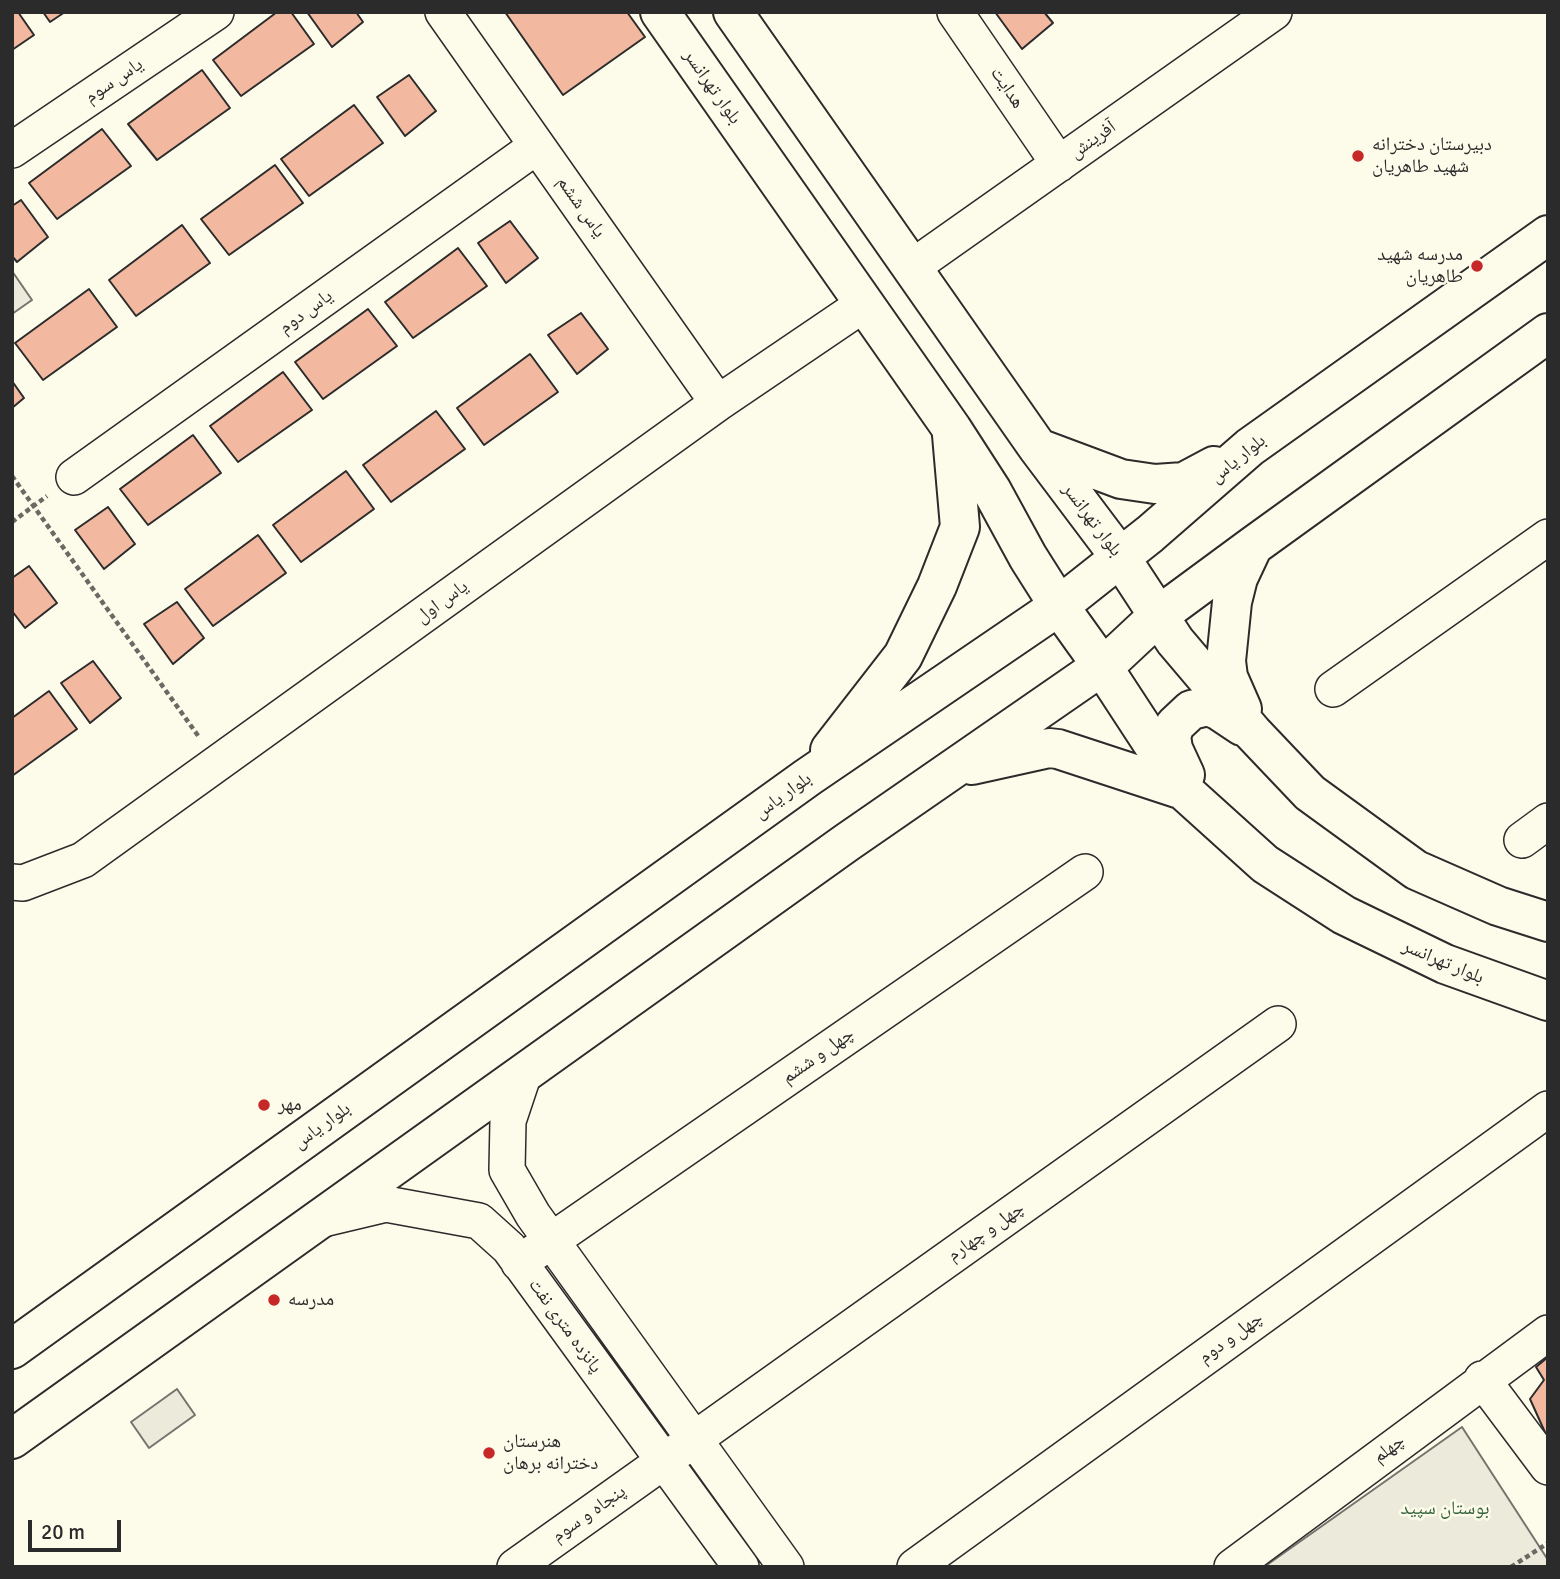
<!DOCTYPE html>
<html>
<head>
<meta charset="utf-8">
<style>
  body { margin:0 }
  #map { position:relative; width:1560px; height:1579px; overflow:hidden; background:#fdfbea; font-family:Signika,sans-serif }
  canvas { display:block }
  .frame { position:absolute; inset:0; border:14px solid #2b2b2b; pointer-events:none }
  .scale { position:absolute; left:28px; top:1520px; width:93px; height:32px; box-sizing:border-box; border:4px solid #2b2b2b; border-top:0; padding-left:9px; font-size:21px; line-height:24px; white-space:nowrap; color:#2b2b2b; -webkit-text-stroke:5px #fdfbea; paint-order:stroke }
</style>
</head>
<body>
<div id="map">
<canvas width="1560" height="1579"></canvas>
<div class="frame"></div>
<div class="scale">20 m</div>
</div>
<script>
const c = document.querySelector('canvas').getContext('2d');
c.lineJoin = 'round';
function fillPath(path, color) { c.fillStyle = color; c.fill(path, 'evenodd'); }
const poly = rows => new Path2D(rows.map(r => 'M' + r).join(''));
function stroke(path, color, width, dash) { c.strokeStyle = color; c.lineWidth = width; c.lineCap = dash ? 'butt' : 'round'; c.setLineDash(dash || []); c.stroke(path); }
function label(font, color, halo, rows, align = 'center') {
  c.font = font + ' Signika,"Noto Naskh Arabic",sans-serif'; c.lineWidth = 5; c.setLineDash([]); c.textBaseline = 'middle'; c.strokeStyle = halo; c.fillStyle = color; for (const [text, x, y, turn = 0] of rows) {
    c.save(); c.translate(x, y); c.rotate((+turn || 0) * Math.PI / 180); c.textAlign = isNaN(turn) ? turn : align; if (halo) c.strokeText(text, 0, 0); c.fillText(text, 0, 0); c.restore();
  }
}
const green = poly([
  [12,271,32,300,12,314,12,271],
  [177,1389,195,1415,149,1448,131,1422,177,1389],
  [1462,1427,1548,1560,1548,1567,1264,1567,1462,1427]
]);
fillPath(green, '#ecebdb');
stroke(green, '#74746e', 2);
const building = poly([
  [12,12,18,12,34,35,12,50,12,12],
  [43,12,65,12,50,22,43,12],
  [277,12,291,12,314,44,241,96,213,60,277,12],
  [307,12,356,12,363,22,332,47,307,12],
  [505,12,627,12,645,37,563,95,505,12],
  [995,12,1044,12,1053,23,1022,49,995,12],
  [202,70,230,108,157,160,128,124,202,70],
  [409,75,436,111,405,136,377,97,409,75],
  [354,105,383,143,309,196,281,159,354,105],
  [102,129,131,166,57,219,29,183,102,129],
  [275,165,303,203,229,255,201,219,275,165],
  [21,200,48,237,17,262,12,256,12,206,21,200],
  [510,221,538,258,506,283,478,243,510,221],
  [182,225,210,263,136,316,109,280,182,225],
  [458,248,487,286,413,338,385,302,458,248],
  [89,289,117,327,43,380,15,343,89,289],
  [368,309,397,346,323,399,295,362,368,309],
  [581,313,608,349,577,374,548,335,581,313],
  [530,354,558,392,484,445,457,408,530,354],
  [283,372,312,410,238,462,210,426,283,372],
  [12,381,24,398,12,408,12,381],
  [436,411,465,449,391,502,363,465,436,411],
  [193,435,221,473,148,525,120,489,193,435],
  [346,471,374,509,301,562,273,525,346,471],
  [108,507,135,544,104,569,75,530,108,507],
  [258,535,286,573,213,626,185,589,258,535],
  [29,566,57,603,25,628,12,611,12,578,29,566],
  [177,602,204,638,173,664,144,624,177,602],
  [93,661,121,698,90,723,61,683,93,661],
  [49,691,77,729,12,776,12,718,49,691],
  [1548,1357,1548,1439,1530,1399,1544,1380,1536,1367,1548,1357]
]);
fillPath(building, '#f2b8a0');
stroke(building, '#2b2b2b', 2);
const minor = poly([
  [443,12,718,403],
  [955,12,1059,164],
  [12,150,216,12],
  [911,268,1274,12],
  [74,477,537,146],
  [1333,689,1548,537],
  [1522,840,1548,821],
  [12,882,23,883,83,860,718,403,864,304],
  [524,1073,508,1121,507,1170,533,1215,786,1567],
  [323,1219,386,1204,479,1221,509,1248,741,1567],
  [519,1263,1085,872],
  [1482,1379,1548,1467],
  [515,1567,1278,1024],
  [915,1567,1548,1109],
  [1232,1567,1548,1333]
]);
const major = poly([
  [660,12,952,429,992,491,1028,557,1059,606,1102,666,1183,790],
  [733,12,1038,448,1120,557,1175,641,1253,733,1310,793,1416,870,1498,906,1548,922],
  [1038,448,1121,479,1155,484,1184,482,1214,466],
  [1242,709,1228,677,1226,661,1232,602,1238,578,1253,546],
  [830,750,903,656,937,586,960,527,952,435],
  [972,765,1049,748,1058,749,1183,790,1265,864,1344,915,1445,964,1548,1001],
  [1185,775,1173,749,1171,736,1175,725,1191,710,1208,706,1218,710,1242,726],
  [12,1349,808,777,1059,606,1150,534,1250,447,1548,235],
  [12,1439,846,843,1112,659,1158,616,1253,546,1548,333]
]);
stroke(minor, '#2b2b2b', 38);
stroke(major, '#2b2b2b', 42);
stroke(poly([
  [12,476,199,737],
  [12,522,47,496],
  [1511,1567,1548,1543]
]), '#6a6964', 4.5, [5, 3.5]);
stroke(minor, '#fdfbea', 35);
stroke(major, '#fdfbea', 38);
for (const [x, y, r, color] of [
  [1358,156,7,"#c62828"],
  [1477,266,7,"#c62828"],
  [264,1105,7,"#c62828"],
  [274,1300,7,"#c62828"],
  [489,1453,7,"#c62828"]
]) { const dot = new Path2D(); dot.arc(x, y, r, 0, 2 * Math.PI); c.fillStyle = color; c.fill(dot); stroke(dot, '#fdfbea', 2.5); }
label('19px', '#2b2b2b', '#fdfbea', [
  ["یاس سوم",114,81,-34],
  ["بلوار تهرانسر",712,87,55],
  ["هدایت",1007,88,56],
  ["آفرینش",1093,140,-35],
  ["یاس ششم",581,207,55],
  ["یاس دوم",306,312,-36],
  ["بلوار یاس",1238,459,-39],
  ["بلوار تهرانسر",1092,520,53],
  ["یاس اول",442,602,-36],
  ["بلوار یاس",783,796,-36],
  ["بلوار تهرانسر",1443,962,23],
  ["چهل و ششم",818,1056,-35],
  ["بلوار یاس",322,1126,-36],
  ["چهل و چهارم",986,1232,-35],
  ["پانزده متری نفت",565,1326,54],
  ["چهل و دوم",1231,1338,-36],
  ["چهلم",1389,1449,-37],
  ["پنجاه و سوم",589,1514,-35]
]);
label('19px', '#2b2b2b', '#fdfbea', [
  ["دبیرستان دخترانه",1372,145],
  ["شهید طاهریان",1372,167],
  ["مدرسه شهید",1463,255,"right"],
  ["طاهریان",1463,277,"right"],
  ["مهر",278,1105],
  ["مدرسه",288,1300],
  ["هنرستان",503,1442],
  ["دخترانه برهان",503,1464]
], 'left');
label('19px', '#34623c', '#fdfbea', [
  ["بوستان سپید",1445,1509]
]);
</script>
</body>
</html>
